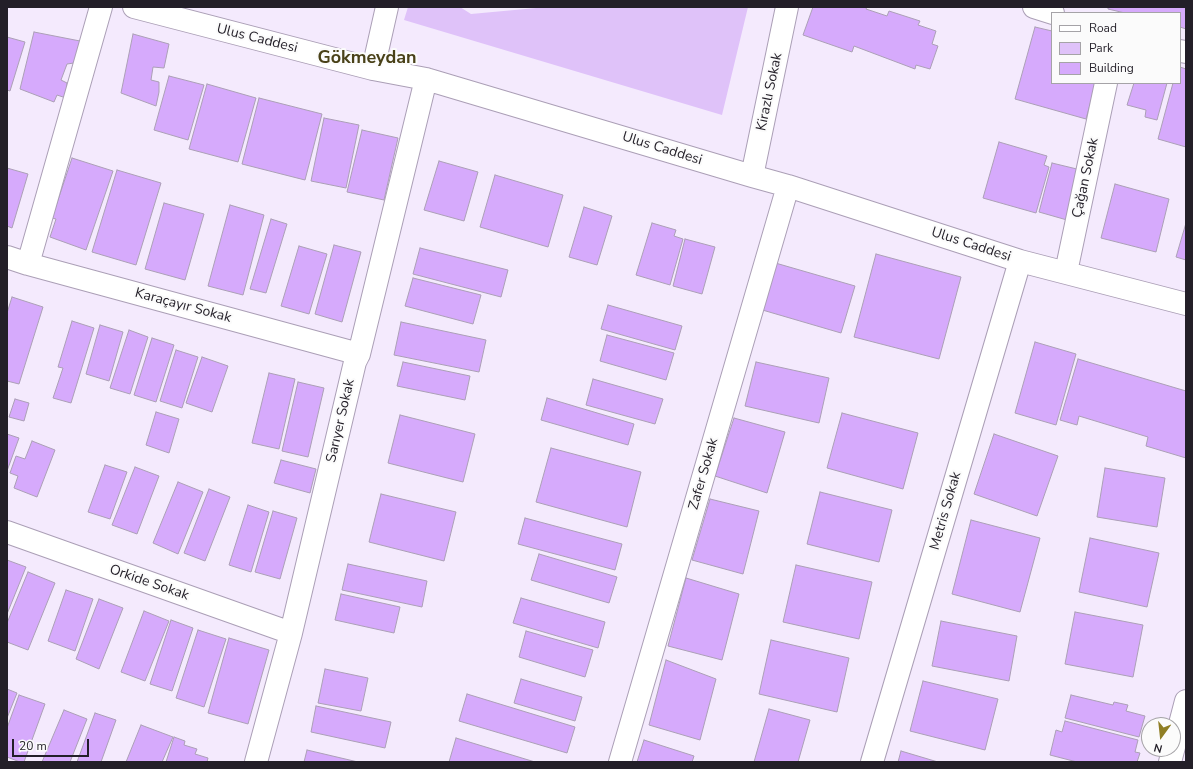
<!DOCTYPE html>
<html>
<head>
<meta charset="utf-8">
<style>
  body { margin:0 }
  #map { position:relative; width:1193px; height:769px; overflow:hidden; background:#f4eafd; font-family:"Nunito Sans",sans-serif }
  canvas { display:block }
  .frame { position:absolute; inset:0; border:8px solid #231f28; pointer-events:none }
  .legend { position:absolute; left:1051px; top:12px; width:130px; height:72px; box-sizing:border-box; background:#fbfbfb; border:1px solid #a5a3a7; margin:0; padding:5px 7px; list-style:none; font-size:12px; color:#231f28 }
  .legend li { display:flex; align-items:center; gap:8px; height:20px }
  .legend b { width:20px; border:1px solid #a5a3a7 }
  .north { position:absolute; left:1141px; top:717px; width:40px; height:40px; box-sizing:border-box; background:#fbfbfb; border:1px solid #a5a3a7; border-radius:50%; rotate:195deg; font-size:11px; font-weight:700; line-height:16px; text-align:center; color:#231f28 }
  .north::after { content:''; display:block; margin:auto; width:14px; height:18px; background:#8f7e25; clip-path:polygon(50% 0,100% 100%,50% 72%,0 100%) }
  .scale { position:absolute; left:12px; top:739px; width:77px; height:18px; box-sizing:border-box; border:2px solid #231f28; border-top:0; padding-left:5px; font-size:12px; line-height:14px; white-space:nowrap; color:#231f28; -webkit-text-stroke:3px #fbfbfb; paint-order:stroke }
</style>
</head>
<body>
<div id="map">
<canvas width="1193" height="769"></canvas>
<div class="frame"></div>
<ul class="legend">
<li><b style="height:5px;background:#fff"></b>Road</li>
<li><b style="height:11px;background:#dfc2f9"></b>Park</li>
<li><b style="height:11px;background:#d6aafc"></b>Building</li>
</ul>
<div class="north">N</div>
<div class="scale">20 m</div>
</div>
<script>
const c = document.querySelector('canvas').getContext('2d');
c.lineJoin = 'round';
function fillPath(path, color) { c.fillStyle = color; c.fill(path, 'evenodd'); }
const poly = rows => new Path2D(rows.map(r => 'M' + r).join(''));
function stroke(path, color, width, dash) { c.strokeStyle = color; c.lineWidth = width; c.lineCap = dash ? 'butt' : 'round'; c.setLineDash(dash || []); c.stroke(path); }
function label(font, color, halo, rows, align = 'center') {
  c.font = font + ' "Nunito Sans",sans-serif'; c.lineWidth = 4; c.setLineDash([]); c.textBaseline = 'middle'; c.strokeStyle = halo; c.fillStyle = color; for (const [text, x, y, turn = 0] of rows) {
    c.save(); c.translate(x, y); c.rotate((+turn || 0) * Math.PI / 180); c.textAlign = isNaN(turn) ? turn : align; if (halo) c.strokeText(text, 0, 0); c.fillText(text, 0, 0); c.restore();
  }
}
fillPath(poly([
  [408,7,460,7,471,14,547,7,748,7,722,115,404,20]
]), '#dfc2f9');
const building = poly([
  [813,7,867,7,866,9,887,16,889,11,920,21,918,25,936,31,932,44,938,46,930,69,916,65,915,69,854,46,852,52,803,35,813,7],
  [1108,7,1186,7,1186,29,1180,27,1180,13,1125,13,1108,9,1108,7],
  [1035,27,1052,31,1052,83,1096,83,1086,119,1015,99,1035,27],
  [34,32,80,41,74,63,67,64,61,80,67,83,66,98,57,95,54,102,20,89,34,32],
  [133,34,169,44,164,68,153,67,151,80,159,82,159,92,156,106,121,93,133,34],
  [7,37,25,42,10,91,7,90,7,37],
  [1180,67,1186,69,1186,147,1158,139,1173,83,1180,83,1180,67],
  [169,76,204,85,188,140,154,130,169,76],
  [1134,83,1167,83,1157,120,1145,117,1146,110,1127,105,1134,83],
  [207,84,256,98,238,162,189,149,207,84],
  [259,98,322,114,305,180,242,164,259,98],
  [324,118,359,125,346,188,311,181,324,118],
  [362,130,398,138,384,200,347,192,362,130],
  [999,142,1047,156,1044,165,1049,167,1036,213,983,198,999,142],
  [72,158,113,171,86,250,50,237,56,219,52,218,72,158],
  [439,161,478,172,464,221,424,210,439,161],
  [1052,163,1081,170,1067,220,1039,212,1052,163],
  [7,168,28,174,12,228,7,226,7,168],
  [117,170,161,183,136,265,92,252,117,170],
  [495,175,563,195,548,247,480,227,495,175],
  [1115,184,1169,199,1156,252,1101,238,1115,184],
  [164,203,204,214,185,280,145,269,164,203],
  [230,205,264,215,243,295,208,286,230,205],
  [584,207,612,216,597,265,569,257,584,207],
  [271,219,287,224,266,293,250,289,271,219],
  [652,223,676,230,674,236,683,239,670,285,636,275,652,223],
  [1186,223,1186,260,1176,257,1186,223],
  [685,239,715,247,702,294,673,286,685,239],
  [334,245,361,252,342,322,315,314,334,245],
  [299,246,327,254,309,314,281,306,299,246],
  [420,248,508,270,501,297,413,274,420,248],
  [876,254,961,277,939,359,854,337,876,254],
  [772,262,855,286,841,333,759,309,772,262],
  [413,278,481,295,473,324,405,306,413,278],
  [12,297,43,307,19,384,7,381,7,313,12,297],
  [608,305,682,326,675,350,601,329,608,305],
  [72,321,94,328,71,403,53,398,63,368,58,367,72,321],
  [401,322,486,340,479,372,394,355,401,322],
  [100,325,123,332,109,381,86,374,100,325],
  [129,330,148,337,130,394,110,388,129,330],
  [607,335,674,353,666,380,600,361,607,335],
  [152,338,174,345,156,402,134,395,152,338],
  [1035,342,1076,354,1056,425,1015,413,1035,342],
  [176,350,198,357,182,408,160,401,176,350],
  [202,357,228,366,212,412,186,403,202,357],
  [1078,359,1186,391,1186,458,1146,446,1148,437,1079,416,1077,425,1060,420,1078,359],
  [403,362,470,376,465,400,397,386,403,362],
  [756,362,829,378,819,423,745,406,756,362],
  [269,373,295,379,279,449,252,443,269,373],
  [593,379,663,399,655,424,586,405,593,379],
  [298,382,324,388,308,457,282,451,298,382],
  [547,398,634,424,628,445,541,420,547,398],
  [15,399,29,403,24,421,9,417,15,399],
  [156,412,179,419,169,453,146,445,156,412],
  [842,413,918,433,903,489,827,468,842,413],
  [400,415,475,434,463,482,388,463,400,415],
  [734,418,785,432,767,493,715,476,734,418],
  [7,434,19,438,7,471,7,434],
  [994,434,1058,456,1037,516,974,494,994,434],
  [32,441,55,450,37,497,14,488,18,476,10,473,16,456,25,459,32,441],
  [551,448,641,472,627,527,536,502,551,448],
  [281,460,316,469,310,493,274,483,281,460],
  [105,465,127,472,110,519,88,512,105,465],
  [135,467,159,476,137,534,112,525,135,467],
  [1105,468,1165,478,1157,527,1097,517,1105,468],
  [178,482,203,492,178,554,153,543,178,482],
  [209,489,230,497,205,561,184,553,209,489],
  [820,492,892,510,879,562,807,544,820,492],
  [381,494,456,512,444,561,369,542,381,494],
  [710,499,759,511,743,574,692,560,710,499],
  [248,505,269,512,251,572,229,565,248,505],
  [273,511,297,518,280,579,255,572,273,511],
  [525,518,622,544,615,570,518,544,525,518],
  [971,520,1040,538,1020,612,952,594,971,520],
  [1090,538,1159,553,1147,607,1079,592,1090,538],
  [539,554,617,577,609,603,531,580,539,554],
  [7,560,26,567,7,614,7,560],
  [348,564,427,581,422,607,342,590,348,564],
  [796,565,872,582,859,639,783,622,796,565],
  [28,572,55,583,28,650,7,642,7,623,28,572],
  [686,578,739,594,722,660,668,646,686,578],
  [66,590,93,599,75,651,48,641,66,590],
  [341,594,400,607,394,633,335,620,341,594],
  [521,598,605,622,598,648,513,623,521,598],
  [99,599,123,608,99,669,76,659,99,599],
  [144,611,169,621,145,681,121,672,144,611],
  [1075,612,1143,625,1133,677,1065,664,1075,612],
  [171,620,193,628,172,691,150,684,171,620],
  [941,621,1017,636,1009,681,932,666,941,621],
  [198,630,226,639,204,707,176,698,198,630],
  [526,631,593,650,585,677,519,657,526,631],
  [229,638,269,650,248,724,208,713,229,638],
  [771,640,849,658,837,712,759,694,771,640],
  [666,660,716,679,700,740,649,725,666,660],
  [325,669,368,678,361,711,318,703,325,669],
  [521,679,582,697,575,721,514,703,521,679],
  [923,681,998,699,985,750,910,731,923,681],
  [7,689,17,693,7,718,7,689],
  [467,694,575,727,567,753,459,721,467,694],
  [19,695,45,704,24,762,20,762,7,757,7,728,19,695],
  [1071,695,1113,705,1114,702,1128,705,1126,711,1145,716,1139,737,1065,718,1071,695],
  [316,706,391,722,385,748,311,732,316,706],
  [769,709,810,720,798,762,754,762,769,709],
  [64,710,87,719,70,762,42,762,64,710],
  [95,713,116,720,101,762,77,762,95,713],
  [1065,721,1138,740,1135,752,1140,753,1137,762,1077,762,1050,755,1056,730,1062,732,1065,721],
  [141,725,173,737,162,762,126,762,141,725],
  [174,737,185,741,184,745,197,749,195,754,208,758,207,762,166,762,174,737],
  [456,738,535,762,449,762,456,738],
  [644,740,694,756,692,762,637,762,644,740],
  [307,750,358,762,304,762,307,750],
  [901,751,938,762,898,762,901,751]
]);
fillPath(building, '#d6aafc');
stroke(building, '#ab9fb6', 1);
const minor = poly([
  [134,7,373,69,426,79,752,176,788,186,1020,261,1186,304],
  [1034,7,1053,13],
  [1180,51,1186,52],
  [373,69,387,7],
  [752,176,787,7],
  [7,257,28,264,359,354],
  [28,264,101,7],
  [1066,272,1106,83],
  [7,532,291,633],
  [256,762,291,633,355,362,359,354,426,79],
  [620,762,788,186],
  [872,762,1020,261],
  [1170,762,1186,701]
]);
stroke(minor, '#ab9fb6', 24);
stroke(minor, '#fff', 22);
label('14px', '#231f28', '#fbfbfb', [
  ["Ulus Caddesi",257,39,14],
  ["Kirazlı Sokak",770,92,-78],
  ["Ulus Caddesi",662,149,17],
  ["Çağan Sokak",1086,178,-78],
  ["Ulus Caddesi",971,245,18],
  ["Karaçayır Sokak",183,306,15],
  ["Sarıyer Sokak",341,421,-77],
  ["Zafer Sokak",704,474,-74],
  ["Metris Sokak",946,511,-74],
  ["Orkide Sokak",149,583,19]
]);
label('bold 18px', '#494118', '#fbfbfb', [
  ["Gökmeydan",367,59]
]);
</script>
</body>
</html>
